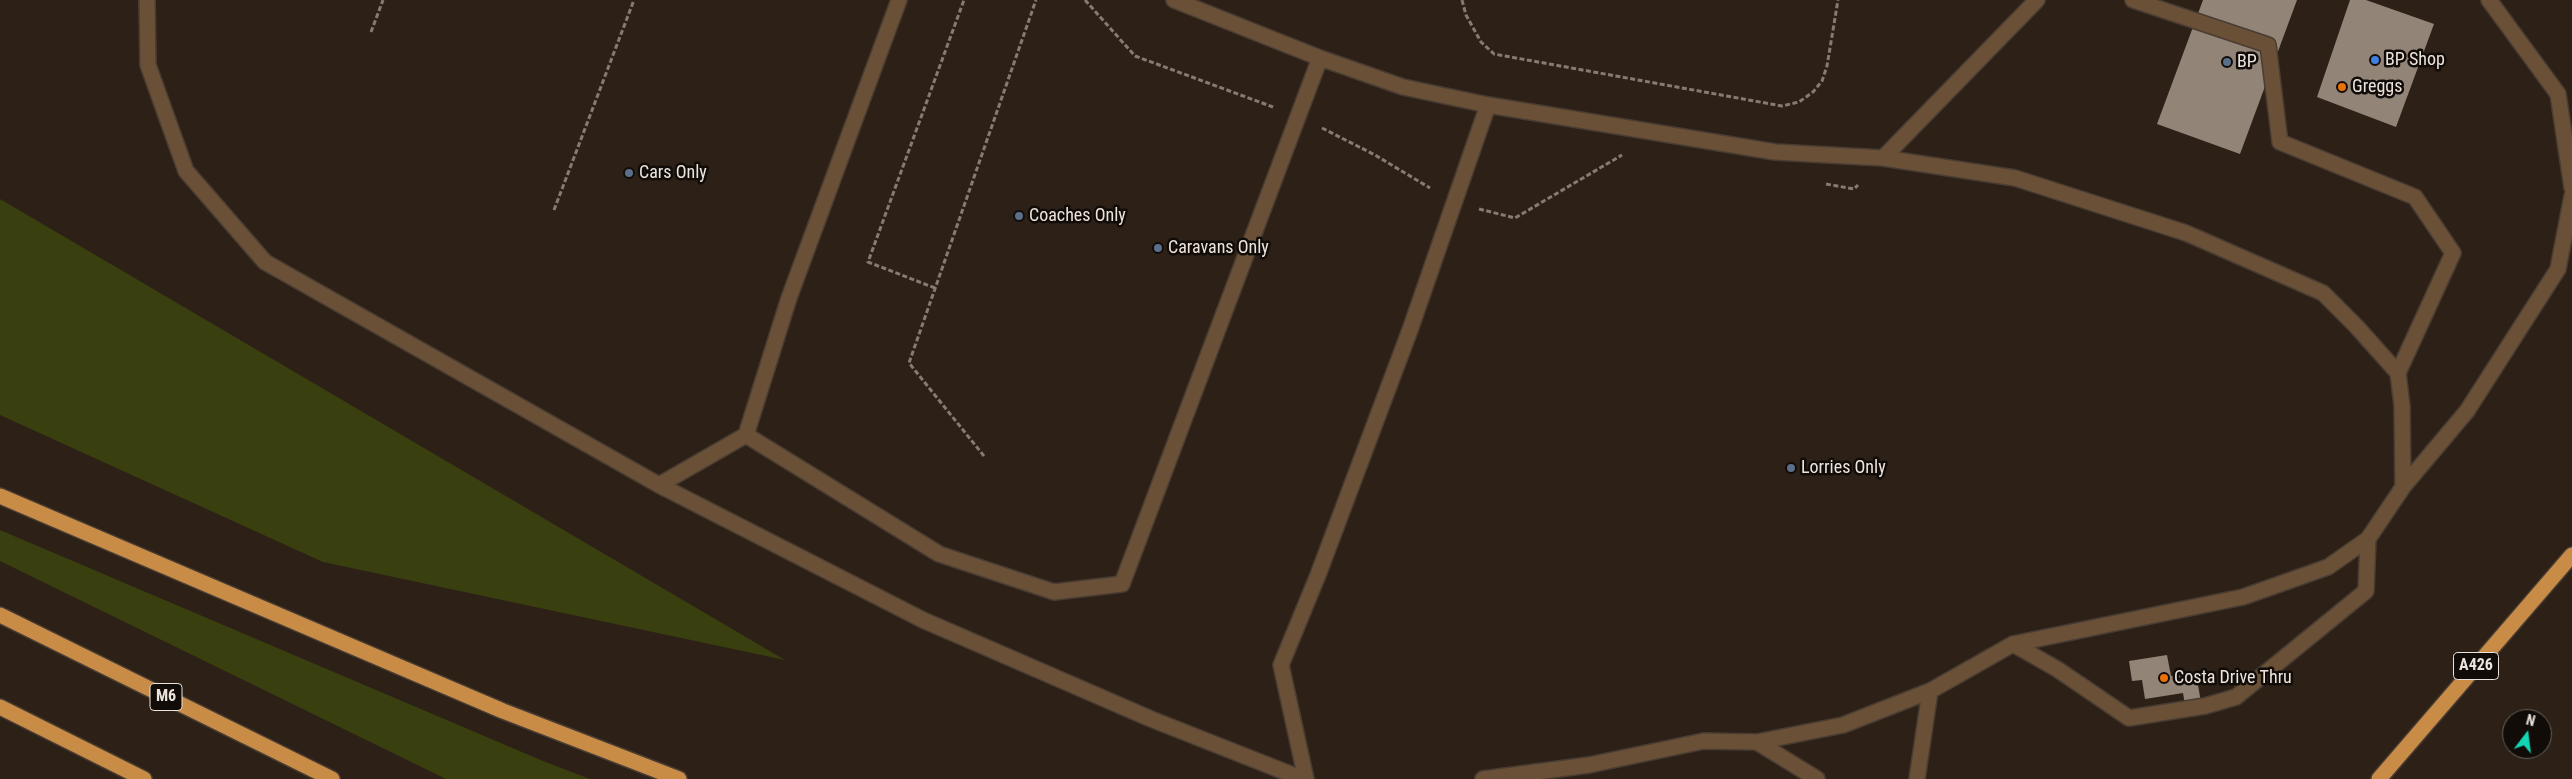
<!DOCTYPE html>
<html>
<head>
<meta charset="utf-8">
<style>
  body { margin:0 }
  #map { position:relative; width:2572px; height:779px; overflow:hidden; background:#2d2117; font-family:"Roboto Condensed",sans-serif }
  canvas { display:block }
  .north { position:absolute; left:2502px; top:709px; width:50px; height:50px; box-sizing:border-box; background:#110c07; border:1px solid #69625c; border-radius:50%; rotate:15deg; font-size:14px; font-weight:700; line-height:20px; text-align:center; color:#ece3dc }
  .north::after { content:''; display:block; margin:auto; width:18px; height:22px; background:#11d5b4; clip-path:polygon(50% 0,100% 100%,50% 72%,0 100%) }
</style>
</head>
<body>
<div id="map">
<canvas width="2572" height="779"></canvas>
<div class="north">N</div>
</div>
<script>
const c = document.querySelector('canvas').getContext('2d');
c.lineJoin = 'round';
function fillPath(path, color) { c.fillStyle = color; c.fill(path, 'evenodd'); }
const poly = rows => new Path2D(rows.map(r => 'M' + r).join(''));
function stroke(path, color, width, dash) { c.strokeStyle = color; c.lineWidth = width; c.lineCap = dash ? 'butt' : 'round'; c.setLineDash(dash || []); c.stroke(path); }
function label(font, color, halo, rows, align = 'center') {
  c.font = font + ' "Roboto Condensed",sans-serif'; c.lineWidth = 5; c.setLineDash([]); c.textBaseline = 'middle'; c.strokeStyle = halo; c.fillStyle = color; for (const [text, x, y, turn = 0] of rows) {
    c.save(); c.translate(x, y); c.rotate((+turn || 0) * Math.PI / 180); c.textAlign = isNaN(turn) ? turn : align; if (halo) c.strokeText(text, 0, 0); c.fillText(text, 0, 0); c.restore();
  }
}
fillPath(poly([
  [0,199,785,660,323,562,0,415],
  [0,530,543,761,590,779,446,779,0,561]
]), '#393f0f');
fillPath(poly([
  [2203,0,2297,0,2240,154,2157,124],
  [2350,0,2366,0,2434,24,2396,127,2317,97],
  [2167,655,2171,676,2196,672,2201,703,2185,705,2183,693,2145,699,2142,680,2132,681,2129,661]
]), '#938478');
const lane = poly([
  [147,0,148,65,186,171,265,262,659,485,923,620,1151,719,1303,779],
  [1174,0,1320,58,1403,87,1488,105,1775,152,1883,158,2015,178,2186,233,2323,293,2356,326,2398,373,2402,406,2403,487,2368,539,2328,567,2243,597,2013,644,1930,691,1843,725,1757,742,1704,741,1589,765,1483,779],
  [2133,0,2268,45,2280,142,2415,197,2453,253,2398,373],
  [2489,0,2558,94,2572,188],
  [1883,158,2037,0],
  [746,435,939,554,1054,592,1122,584,1320,58],
  [659,485,746,435,789,298,899,0],
  [2403,487,2467,411,2558,269,2572,196],
  [2013,644,2057,669,2129,718,2205,706,2236,697,2366,591,2368,539],
  [1757,742,1817,779],
  [1306,779,1281,665,1318,575,1410,330,1488,105],
  [1917,779,1930,691]
]);
const highway = poly([
  [0,496,503,711,679,779],
  [0,615,332,779],
  [0,707,144,779],
  [2379,779,2572,555]
]);
stroke(lane, '#483c33', 18);
stroke(highway, '#483c33', 18);
stroke(poly([
  [1085,0,1135,56,1273,107],
  [1462,0,1466,15,1481,42,1494,54,1782,106,1799,102,1813,92,1822,81,1827,66,1838,0],
  [371,32,383,0],
  [1322,128,1375,155,1430,188],
  [1826,184,1854,189,1858,185],
  [1479,209,1515,218,1622,155],
  [554,210,634,0],
  [935,288,868,262,964,0],
  [984,456,909,363,1036,0]
]), '#867b73', 3, [5, 2.5]);
stroke(lane, '#695036', 15);
stroke(highway, '#c88c46', 15);
for (const [x, y, r, color] of [
  [2375,60,5,"#3f7fe0"],
  [2227,62,5,"#5c6f8a"],
  [2342,87,5,"#e8710a"],
  [629,173,5,"#5c6f8a"],
  [1019,216,5,"#5c6f8a"],
  [1158,248,5,"#5c6f8a"],
  [1791,468,5,"#5c6f8a"],
  [2164,678,5,"#e8710a"]
]) { const dot = new Path2D(); dot.arc(x, y, r, 0, 2 * Math.PI); c.fillStyle = color; c.fill(dot); stroke(dot, '#110c07', 2); }
for (const [x, y, w] of [
  [2476,666,45],
  [166,697,32]
]) { const box = new Path2D(); box.roundRect(x - w / 2, y - 13.5, w, 27, 4); c.fillStyle = '#110c07'; c.fill(box); stroke(box, '#ece3dc', 1); }
label('bold 16px', '#ece3dc', null, [
  ["A426",2476,666],
  ["M6",166,697]
]);
label('18px', '#ece3dc', '#110c07', [
  ["BP Shop",2385,60],
  ["BP",2237,62],
  ["Greggs",2352,87],
  ["Cars Only",639,173],
  ["Coaches Only",1029,216],
  ["Caravans Only",1168,248],
  ["Lorries Only",1801,468],
  ["Costa Drive Thru",2174,678]
], 'left');
</script>
</body>
</html>
